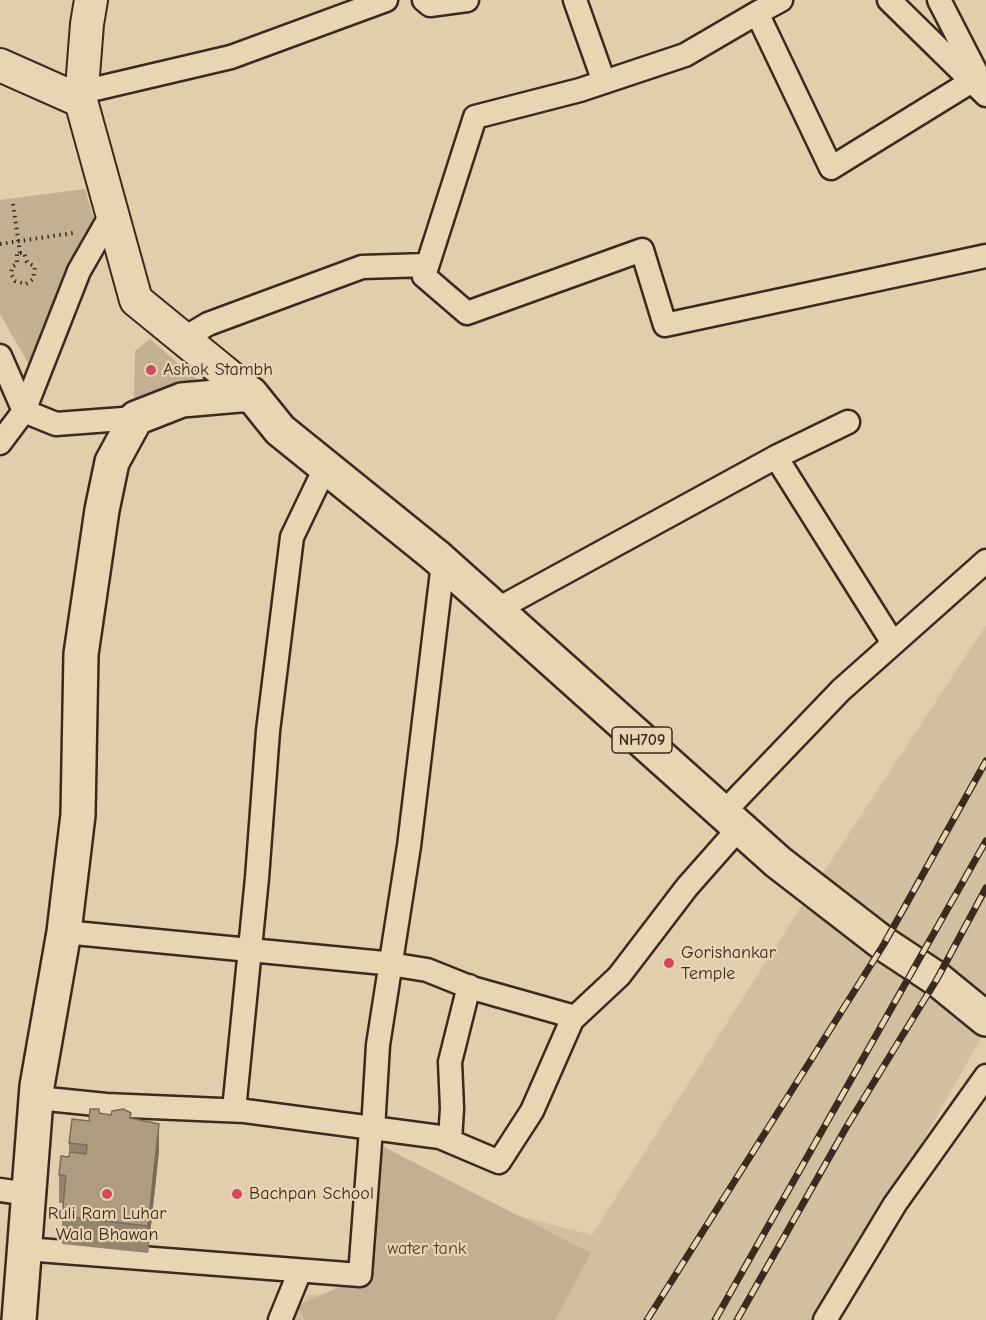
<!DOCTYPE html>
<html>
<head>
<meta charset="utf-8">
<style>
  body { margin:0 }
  canvas { display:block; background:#e2cead }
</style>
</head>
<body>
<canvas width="986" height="1320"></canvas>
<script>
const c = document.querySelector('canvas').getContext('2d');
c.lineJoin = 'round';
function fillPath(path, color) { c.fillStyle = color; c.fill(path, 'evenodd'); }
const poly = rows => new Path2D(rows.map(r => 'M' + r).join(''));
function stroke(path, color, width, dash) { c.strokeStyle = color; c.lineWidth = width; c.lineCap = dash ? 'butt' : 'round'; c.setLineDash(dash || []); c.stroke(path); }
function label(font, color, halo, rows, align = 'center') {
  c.font = font + ' "Comic Neue",sans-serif'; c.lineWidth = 4.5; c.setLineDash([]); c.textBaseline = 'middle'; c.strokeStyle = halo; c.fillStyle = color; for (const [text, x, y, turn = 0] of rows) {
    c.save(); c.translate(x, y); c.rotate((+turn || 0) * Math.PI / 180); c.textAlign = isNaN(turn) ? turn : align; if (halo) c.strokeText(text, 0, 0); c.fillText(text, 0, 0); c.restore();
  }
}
fillPath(poly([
  [986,625,986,1029,822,1320,294,1320,307,1295,365,1292,398,1184,592,1235,804,902]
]), '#d2bfa0');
fillPath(poly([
  [85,189,94,220,28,363,0,314,0,200],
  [150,339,201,383,134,404,135,351],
  [384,1147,591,1253,555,1320,305,1320,297,1306,350,1282,360,1219]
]), '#c3b093');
const street = poly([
  [424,0,430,5,467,0],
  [575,0,604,82],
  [781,0,757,13,831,168,972,81],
  [889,0,986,95],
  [939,0,980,80],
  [757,13,685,55,580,90,475,117,424,276,467,313,642,250,665,325,986,256],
  [82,92,231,57,386,0],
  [183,339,208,324,362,267,427,265],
  [0,356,24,411,56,424,136,418],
  [0,443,24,411,79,271,111,215],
  [776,457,893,643],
  [496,610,776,457,848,422],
  [724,812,841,690,986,561],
  [64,932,384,963,427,970,472,988,575,1017],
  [37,1098,106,1105,245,1111,440,1137,499,1162,532,1111,572,1020,619,976,687,887,740,827],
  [234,1110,257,878,268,731,292,537,326,466],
  [373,1129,378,1045,409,846,443,563],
  [450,1141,452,1108,450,1062,469,986],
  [0,1190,29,1194],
  [25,1249,360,1275,371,1129],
  [280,1320,300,1271],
  [825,1320,895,1204,986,1076]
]);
const secondary = poly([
  [0,65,81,101,136,300,251,394],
  [81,101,87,24,91,0]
]);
const primary = poly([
  [19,1320,37,1086,64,932,78,815,81,654,102,510,112,462,136,418,182,400,251,394,280,430,436,556,778,862,884,944,937,979,986,1019]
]);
stroke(street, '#3b2a1e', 27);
stroke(secondary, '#3b2a1e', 36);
stroke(primary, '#3b2a1e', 38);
stroke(poly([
  [13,204,20,253],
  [0,244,73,233],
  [20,253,24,253,27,262,35,267,33,279,26,284,15,281,11,274,12,267,17,264,17,254,20,253]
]), '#3b2a1e', 4, [1.5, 4.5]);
stroke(street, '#e9d5b3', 22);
stroke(secondary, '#e9d5b3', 32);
stroke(primary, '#e9d5b3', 33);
const rail = poly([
  [647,1320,884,944,986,761],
  [715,1320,986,841],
  [737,1320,847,1126,937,979,986,888]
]);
stroke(rail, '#3b2a1e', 7);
stroke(rail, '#e9d5b3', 4.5, [14]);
fillPath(poly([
  [99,1114,131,1118,159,1151,148,1253,62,1244,62,1216,63,1203,59,1203,59,1175,69,1157,69,1143,89,1121]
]), '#96856e');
fillPath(poly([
  [159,1124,159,1151,148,1253,148,1226]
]), '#7a6c5a');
const building = poly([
  [90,1109,99,1109,99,1113,111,1115,112,1111,123,1109,131,1113,130,1118,159,1124,148,1226,62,1216,66,1176,59,1175,61,1156,69,1157,70,1152,86,1154,87,1145,69,1143,72,1119,89,1121,90,1109]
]);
fillPath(building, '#ae9b80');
stroke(building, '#7a6c5a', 1.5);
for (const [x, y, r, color] of [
  [151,370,6,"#d1495b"],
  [669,963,6,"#d1495b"],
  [107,1194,6,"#d1495b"],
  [237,1194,6,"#d1495b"]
]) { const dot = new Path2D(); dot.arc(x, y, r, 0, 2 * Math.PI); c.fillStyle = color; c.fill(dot); stroke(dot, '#e9d5b3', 2); }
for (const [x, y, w] of [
  [642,740,60]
]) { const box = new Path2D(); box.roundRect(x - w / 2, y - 13, w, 26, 4.5); c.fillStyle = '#e9d5b3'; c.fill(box); stroke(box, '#3b2a1e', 1.5); }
label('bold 16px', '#3b2a1e', null, [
  ["NH709",642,740]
]);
label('18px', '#3b2a1e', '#e9d5b3', [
  ["Ashok Stambh",163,370],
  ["Gorishankar",681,953],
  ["Temple",681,974],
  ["Bachpan School",249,1194],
  ["Ruli Ram Luhar",107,1214,"center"],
  ["Wala Bhawan",107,1235,"center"]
], 'left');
label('18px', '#4f3e30', '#e9d5b3', [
  ["water tank",427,1249]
]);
</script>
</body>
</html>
